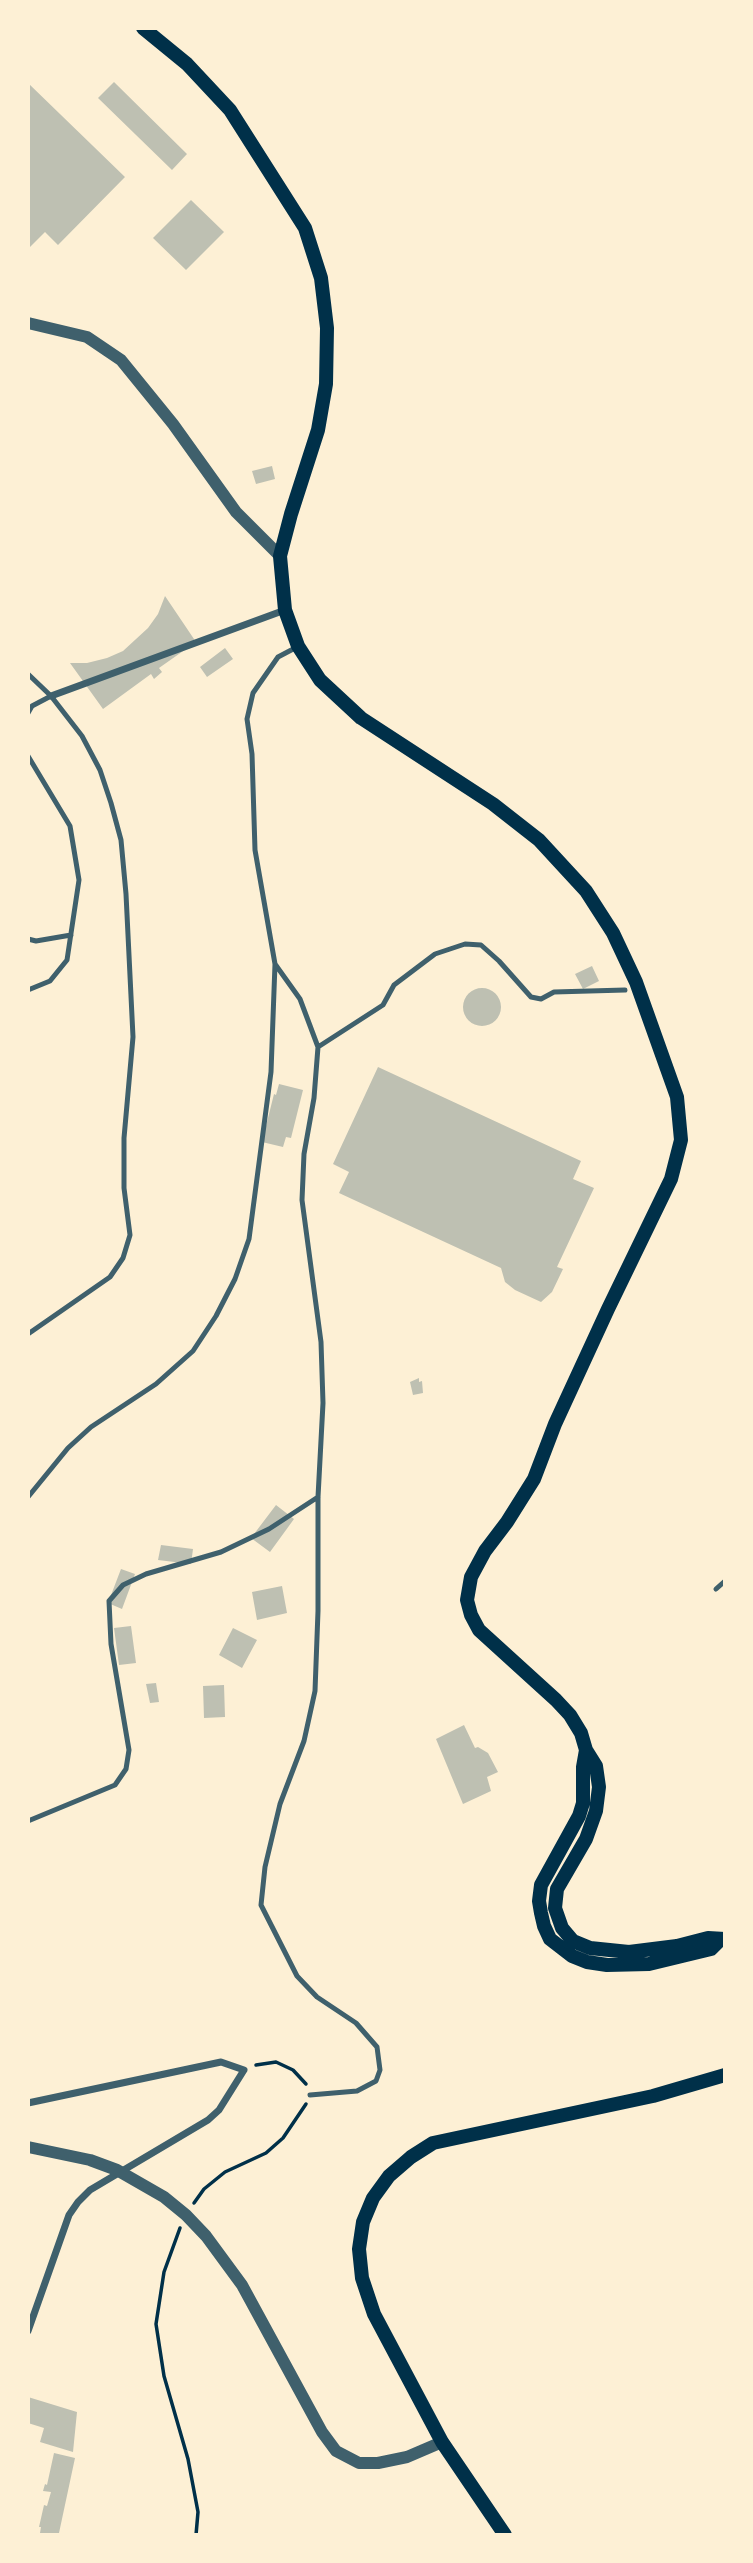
<!DOCTYPE html>
<html>
<head>
<meta charset="utf-8">
<style>
  body { margin:0 }
  #map { position:relative; width:753px; height:2563px; overflow:hidden; background:#fdf0d5; font-family:"Space Grotesk",sans-serif }
  canvas { display:block }
  .frame { position:absolute; inset:0; border:30px solid #fdf0d5; pointer-events:none }
</style>
</head>
<body>
<div id="map">
<canvas width="753" height="2563"></canvas>
<div class="frame"></div>
</div>
<script>
const c = document.querySelector('canvas').getContext('2d');
c.lineJoin = 'round';
function fillPath(path, color) { c.fillStyle = color; c.fill(path, 'evenodd'); }
const poly = rows => new Path2D(rows.map(r => 'M' + r).join(''));
function stroke(path, color, width, dash) { c.strokeStyle = color; c.lineWidth = width; c.lineCap = dash ? 'butt' : 'round'; c.setLineDash(dash || []); c.stroke(path); }
fillPath(poly([
  [114,82,187,154,172,170,98,98],
  [28,83,125,177,58,245,45,232,28,249],
  [191,200,224,232,186,270,153,238],
  [272,466,275,479,256,484,252,471],
  [165,596,196,642,159,668,162,672,154,679,151,674,103,709,70,663,87,663,107,658,123,651,148,628,158,614],
  [225,648,233,659,207,677,200,667],
  [592,966,599,981,583,989,575,974],
  '463 1007a19 19 0 1 1 38 0a19 19 0 1 1-38 0Z',
  [378,1067,581,1161,573,1179,594,1188,557,1267,563,1269,552,1292,541,1302,515,1290,505,1282,501,1268,339,1193,349,1172,333,1164],
  [279,1084,303,1090,291,1138,286,1137,283,1147,262,1142,274,1094,276,1095],
  [419,1378,419,1382,422,1381,423,1393,413,1395,410,1382],
  [276,1505,294,1519,270,1552,251,1538],
  [161,1545,193,1549,191,1564,158,1560],
  [121,1569,135,1574,122,1609,108,1603],
  [282,1586,287,1613,257,1620,252,1592],
  [131,1626,136,1663,119,1665,114,1628],
  [233,1628,257,1640,242,1668,219,1655],
  [156,1683,159,1702,150,1703,146,1684],
  [224,1685,225,1717,204,1718,203,1686],
  [464,1725,475,1748,478,1747,488,1753,498,1772,487,1777,491,1791,463,1804,436,1739],
  [28,2397,77,2412,73,2452,40,2442,44,2428,28,2423],
  [54,2453,75,2458,59,2533,40,2533,41,2527,39,2527,44,2505,47,2506,51,2492,43,2491,45,2484,47,2485]
]), '#bec0b2');
stroke(poly([
  [256,2065,276,2062,293,2070,306,2084],
  [194,2203,204,2189,225,2172,266,2153,283,2138,306,2104],
  [180,2228,164,2272,156,2324,164,2376,188,2459,198,2512,196,2535]
]), '#003049', 3.5);
stroke(poly([
  [28,674,51,696,82,736,100,770,111,803,121,840,126,894,133,1037,124,1138,124,1188,130,1235,123,1258,110,1277,28,1334],
  [28,713,32,706,51,696],
  [28,756,70,826,79,880,67,960,50,981,28,990],
  [28,939,36,941,71,935],
  [275,964,300,999,318,1047,314,1098,304,1154,302,1200,321,1342,323,1403,318,1497,318,1611,315,1691,304,1741,280,1804,265,1867,261,1905,297,1976,317,1997,356,2023,377,2047,380,2070,376,2081,357,2091,310,2095],
  [318,1047,383,1005,394,985,435,954,465,944,481,945,499,961,531,997,541,999,554,992,625,990],
  [28,1497,68,1448,91,1427,156,1384,193,1351,216,1316,235,1279,249,1239,271,1072,275,964,255,850,252,754,247,719,253,693,278,657,297,647],
  [716,1589,725,1581],
  [28,1821,115,1785,126,1769,129,1750,111,1644,109,1601,123,1585,146,1574,221,1552,269,1529,318,1497]
]), '#3f606c', 5);
stroke(poly([
  [51,696,285,610],
  [28,2103,221,2062,244,2070,219,2110,208,2120,90,2190,78,2202,69,2215,28,2331]
]), '#3f606c', 7);
stroke(poly([
  [28,323,87,337,121,360,173,424,236,512,280,556],
  [28,2147,90,2160,117,2170,164,2197,186,2215,206,2236,242,2285,322,2432,336,2451,359,2463,378,2463,407,2457,442,2442]
]), '#3f606c', 12);
stroke(poly([
  [143,28,187,64,230,110,305,228,321,278,327,328,326,384,318,430,291,514,280,556,285,610,298,646,320,680,361,718,493,804,539,840,586,891,613,933,636,982,677,1097,681,1140,671,1179,608,1309,555,1424,534,1479,507,1522,485,1551,471,1577,467,1600,471,1615,479,1630,556,1700,570,1715,581,1733,586,1750,596,1766,599,1787,596,1811,586,1839,557,1889,555,1908,562,1928,573,1941,590,1948,629,1952,677,1946,708,1938,725,1939],
  [586,1750,583,1767,583,1803,579,1816,541,1885,539,1901,541,1913,544,1926,550,1939,572,1956,587,1962,607,1965,649,1964,711,1949,720,1940],
  [505,2535,442,2442,374,2314,362,2278,359,2249,363,2222,373,2198,389,2176,411,2157,433,2143,653,2096,725,2075]
]), '#003049', 14);
</script>
</body>
</html>
